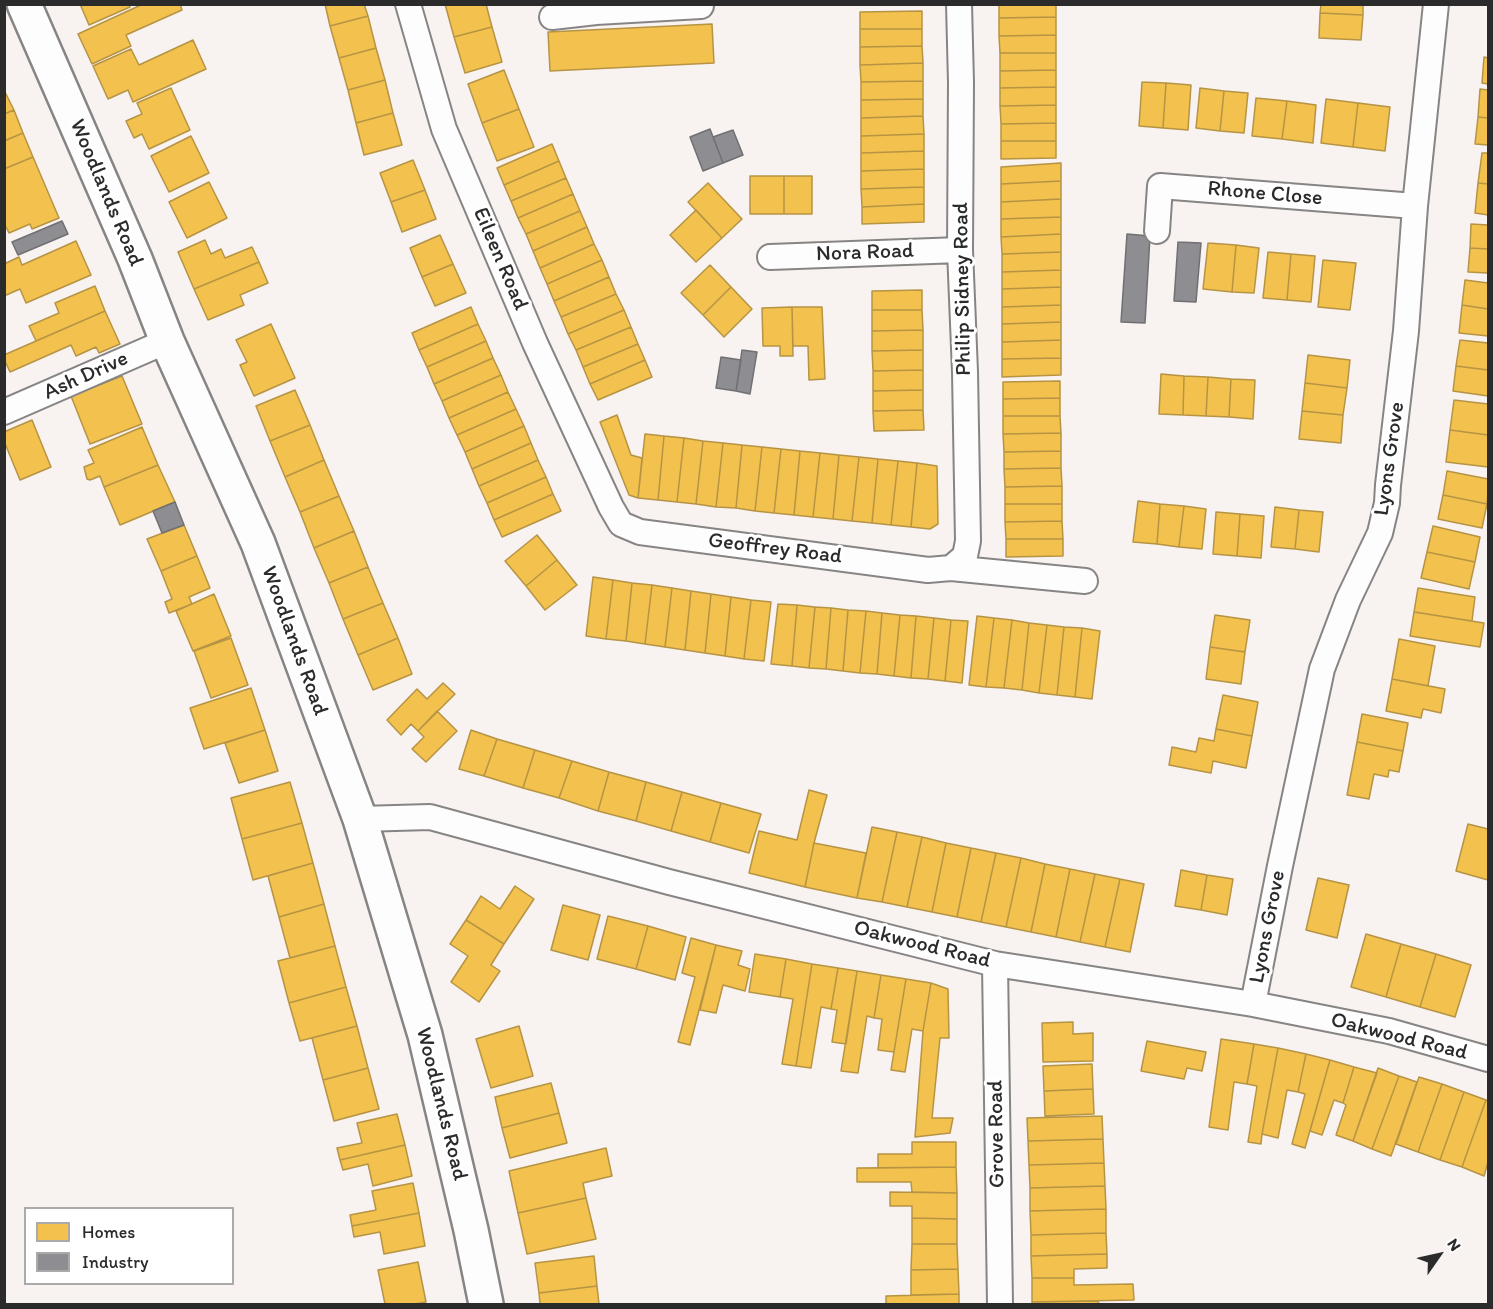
<!DOCTYPE html>
<html>
<head>
<meta charset="utf-8">
<style>
  body { margin:0 }
  #map { position:relative; width:1493px; height:1309px; overflow:hidden; background:#f8f2f1; font-family:Itim,sans-serif }
  canvas { display:block }
  .frame { position:absolute; inset:0; border:6px solid #2b2b2b; pointer-events:none }
  .legend { position:absolute; left:24px; top:1207px; width:210px; height:78px; box-sizing:border-box; background:#fff; border:2px solid #aaa; margin:0; padding:8px 10px; list-style:none; font-size:18px; color:#2b2b2b }
  .legend li { display:flex; align-items:center; gap:12px; height:30px }
  .legend b { width:30px; border:2px solid #aaa }
  .north { position:absolute; left:1409px; top:1225px; width:60px; height:60px; -webkit-text-stroke:4px #fff; paint-order:stroke; rotate:56deg; font-size:16px; font-weight:700; line-height:24px; text-align:center; color:#2b2b2b }
  .north::after { content:''; display:block; margin:auto; width:21px; height:27px; background:#2b2b2b; clip-path:polygon(50% 0,100% 100%,50% 72%,0 100%) }
</style>
</head>
<body>
<div id="map">
<canvas width="1493" height="1309"></canvas>
<div class="frame"></div>
<ul class="legend">
<li><b style="height:16px;background:#f2c14e"></b>Homes</li>
<li><b style="height:16px;background:#8d8d92"></b>Industry</li>
</ul>
<div class="north">N</div>
</div>
<script>
const c = document.querySelector('canvas').getContext('2d');
c.lineJoin = 'round';
function fillPath(path, color) { c.fillStyle = color; c.fill(path, 'evenodd'); }
const poly = rows => new Path2D(rows.map(r => 'M' + r).join(''));
function stroke(path, color, width, dash) { c.strokeStyle = color; c.lineWidth = width; c.lineCap = dash ? 'butt' : 'round'; c.setLineDash(dash || []); c.stroke(path); }
function label(font, color, halo, rows, align = 'center') {
  c.font = font + ' Itim,sans-serif'; c.lineWidth = 6; c.setLineDash([]); c.textBaseline = 'middle'; c.strokeStyle = halo; c.fillStyle = color; for (const [text, x, y, turn = 0] of rows) {
    c.save(); c.translate(x, y); c.rotate((+turn || 0) * Math.PI / 180); c.textAlign = isNaN(turn) ? turn : align; if (halo) c.strokeText(text, 0, 0); c.fillText(text, 0, 0); c.restore();
  }
}
const homes = poly([
  [80,4,129,4,130,7,89,25,80,4],
  [143,4,180,4,182,10,126,35,131,46,92,64,78,34,143,4],
  [325,4,364,4,368,16,330,26,325,4],
  [445,4,486,4,492,27,454,37,445,4],
  [999,4,1056,4,1056,17,999,18,999,4],
  [1321,4,1363,4,1363,15,1320,13,1321,4],
  [922,11,922,29,860,29,860,12,922,11],
  [1320,13,1363,15,1361,40,1319,38,1320,13],
  [368,16,376,48,339,58,330,26,368,16],
  [1056,17,1056,35,999,36,999,18,1056,17],
  [712,24,714,63,550,71,548,32,712,24],
  [492,27,502,62,465,73,454,37,492,27],
  [860,29,922,29,922,46,860,47,860,29],
  [1056,35,1056,53,1000,53,999,36,1056,35],
  [193,40,206,69,133,102,128,90,108,99,93,66,131,49,139,65,193,40],
  [922,46,923,63,860,65,860,47,922,46],
  [376,48,385,80,348,90,339,58,376,48],
  [1000,53,1056,53,1056,70,1000,71,1000,53],
  [1484,57,1488,58,1488,84,1482,83,1484,57],
  [923,63,923,81,861,82,860,65,923,63],
  [504,70,519,109,482,123,468,84,504,70],
  [1056,70,1056,87,1000,88,1000,71,1056,70],
  [385,80,393,113,356,123,348,90,385,80],
  [923,81,923,99,861,100,861,82,923,81],
  [1142,82,1166,83,1163,128,1139,126,1142,82],
  [1166,83,1191,85,1188,130,1163,128,1166,83],
  [1056,87,1056,105,1000,106,1000,88,1056,87],
  [171,88,190,130,149,149,142,134,134,138,126,121,142,114,137,103,171,88],
  [1200,88,1224,91,1220,131,1196,128,1200,88],
  [1480,89,1488,90,1488,118,1478,117,1480,89],
  [4,90,14,110,4,114,4,90],
  [1224,91,1248,93,1244,133,1220,131,1224,91],
  [1256,98,1287,101,1282,139,1252,136,1256,98],
  [923,99,923,116,861,118,861,100,923,99],
  [1326,99,1358,103,1353,147,1321,143,1326,99],
  [1287,101,1316,105,1313,143,1282,139,1287,101],
  [1358,103,1390,107,1385,151,1353,147,1358,103],
  [1056,105,1056,123,1001,124,1000,106,1056,105],
  [519,109,534,147,497,161,482,123,519,109],
  [14,110,23,133,4,141,4,114,14,110],
  [393,113,402,145,364,155,356,123,393,113],
  [923,116,924,134,861,136,861,118,923,116],
  [1478,117,1488,118,1488,145,1475,144,1478,117],
  [1056,123,1056,141,1001,141,1001,124,1056,123],
  [23,133,33,157,4,169,4,141,23,133],
  [924,134,924,151,861,153,861,136,924,134],
  [191,136,209,173,169,192,151,156,191,136],
  [1001,141,1056,141,1056,158,1001,159,1001,141],
  [552,144,559,161,504,185,497,168,552,144],
  [924,151,924,169,861,171,861,153,924,151],
  [1482,153,1488,153,1488,184,1478,183,1482,153],
  [33,157,59,218,32,229,30,224,9,233,4,223,4,169,33,157],
  [413,160,425,190,391,202,380,173,413,160],
  [559,161,566,178,511,201,504,185,559,161],
  [1061,163,1061,181,1001,184,1001,167,1061,163],
  [924,169,924,187,861,189,861,171,924,169],
  [750,176,784,176,784,214,750,214,750,176],
  [784,176,812,176,812,214,784,214,784,176],
  [566,178,573,194,518,218,511,201,566,178],
  [1061,181,1061,199,1001,202,1001,184,1061,181],
  [209,182,227,218,187,238,169,202,209,182],
  [708,183,742,219,722,238,688,202,708,183],
  [1478,183,1488,184,1488,215,1475,213,1478,183],
  [924,187,924,204,862,207,861,189,924,187],
  [425,190,436,219,402,232,391,202,425,190],
  [573,194,580,211,526,234,518,218,573,194],
  [1061,199,1061,217,1001,219,1001,202,1061,199],
  [924,204,924,222,862,224,862,207,924,204],
  [696,210,722,238,696,262,670,235,696,210],
  [580,211,587,227,533,251,526,234,580,211],
  [1061,217,1061,234,1001,237,1001,219,1061,217],
  [1471,224,1488,225,1488,249,1470,248,1471,224],
  [587,227,594,244,540,268,533,251,587,227],
  [1061,234,1061,252,1002,254,1001,237,1061,234],
  [440,235,453,264,422,277,410,248,440,235],
  [205,240,211,254,221,249,225,258,252,247,259,262,194,289,178,252,205,240],
  [76,241,91,275,26,303,20,289,4,296,4,264,19,257,22,265,76,241],
  [1208,243,1236,245,1232,292,1203,289,1208,243],
  [594,244,602,260,547,284,540,268,594,244],
  [1236,245,1259,248,1254,293,1232,292,1236,245],
  [1470,248,1488,249,1488,273,1468,272,1470,248],
  [1061,252,1061,270,1002,272,1002,254,1061,252],
  [1268,252,1291,254,1287,300,1263,298,1268,252],
  [1291,254,1315,256,1311,302,1287,300,1291,254],
  [602,260,609,277,554,301,547,284,602,260],
  [1323,260,1356,263,1350,310,1318,307,1323,260],
  [259,262,268,283,240,295,244,305,208,320,194,289,259,262],
  [453,264,466,293,435,306,422,277,453,264],
  [710,265,731,287,703,315,681,293,710,265],
  [1061,270,1061,287,1002,289,1002,272,1061,270],
  [609,277,616,294,561,317,554,301,609,277],
  [1465,280,1488,283,1488,309,1462,305,1465,280],
  [95,286,105,311,36,341,29,326,59,313,55,303,95,286],
  [731,287,752,309,724,337,703,315,731,287],
  [1061,287,1061,305,1002,307,1002,289,1061,287],
  [922,290,922,310,872,310,872,291,922,290],
  [616,294,624,310,568,334,561,317,616,294],
  [1061,305,1061,322,1002,324,1002,307,1061,305],
  [1462,305,1488,309,1488,336,1459,333,1462,305],
  [471,307,478,324,419,350,412,333,471,307],
  [792,307,793,356,780,356,780,346,763,346,762,308,792,307],
  [792,307,822,307,825,379,809,380,808,346,793,346,792,307],
  [624,310,631,327,576,350,568,334,624,310],
  [872,310,922,310,923,330,872,331,872,310],
  [105,311,120,344,99,353,96,347,76,356,71,345,10,372,4,359,4,355,105,311],
  [1061,322,1061,340,1002,342,1002,324,1061,322],
  [271,324,295,378,254,396,240,365,247,362,236,340,271,324],
  [478,324,486,341,427,367,419,350,478,324],
  [631,327,638,344,583,367,576,350,631,327],
  [923,330,923,350,872,351,872,331,923,330],
  [1061,340,1061,358,1002,359,1002,342,1061,340],
  [1460,340,1488,343,1488,370,1456,366,1460,340],
  [486,341,493,358,434,384,427,367,486,341],
  [638,344,645,360,590,384,583,367,638,344],
  [923,350,923,370,873,371,872,351,923,350],
  [1308,355,1350,360,1347,388,1305,383,1308,355],
  [493,358,501,375,442,401,434,384,493,358],
  [1061,358,1061,375,1002,377,1002,359,1061,358],
  [645,360,652,377,598,400,590,384,645,360],
  [1456,366,1488,370,1488,396,1453,391,1456,366],
  [923,370,923,390,873,391,873,371,923,370],
  [1161,374,1184,376,1183,415,1159,414,1161,374],
  [501,375,508,392,449,418,442,401,501,375],
  [122,376,142,424,90,444,71,396,122,376],
  [1184,376,1208,377,1206,416,1183,415,1184,376],
  [1208,377,1231,379,1229,417,1206,416,1208,377],
  [1231,379,1255,380,1253,419,1229,417,1231,379],
  [1060,381,1060,398,1003,399,1003,382,1060,381],
  [1305,383,1347,388,1343,415,1302,411,1305,383],
  [295,390,310,425,270,441,256,406,295,390],
  [923,390,923,410,873,411,873,391,923,390],
  [508,392,516,409,457,435,449,418,508,392],
  [1060,398,1060,416,1003,416,1003,399,1060,398],
  [1454,400,1488,404,1488,435,1450,430,1454,400],
  [516,409,524,426,465,452,457,435,516,409],
  [923,410,924,430,874,431,873,411,923,410],
  [1302,411,1343,415,1341,443,1299,439,1302,411],
  [617,415,631,455,642,458,638,498,629,495,600,422,617,415],
  [1003,416,1060,416,1061,433,1003,434,1003,416],
  [32,420,51,467,20,480,4,441,4,432,32,420],
  [310,425,324,460,285,477,270,441,310,425],
  [524,426,531,443,472,469,465,452,524,426],
  [142,427,158,465,104,487,100,476,90,480,87,479,84,467,94,463,88,450,142,427],
  [1450,430,1488,435,1488,467,1446,462,1450,430],
  [1061,433,1061,451,1004,452,1003,434,1061,433],
  [645,434,664,436,658,500,638,498,645,434],
  [664,436,684,438,677,502,658,500,664,436],
  [684,438,703,441,696,504,677,502,684,438],
  [703,441,723,443,716,507,696,504,703,441],
  [531,443,538,460,479,486,472,469,531,443],
  [723,443,742,445,736,508,716,507,723,443],
  [742,445,762,447,755,511,736,508,742,445],
  [762,447,781,449,774,513,755,511,762,447],
  [781,449,800,451,794,515,774,513,781,449],
  [800,451,820,453,813,517,794,515,800,451],
  [1061,451,1061,468,1004,469,1004,452,1061,451],
  [820,453,839,455,833,519,813,517,820,453],
  [839,455,859,457,852,521,833,519,839,455],
  [859,457,878,459,872,523,852,521,859,457],
  [878,459,898,461,891,525,872,523,878,459],
  [324,460,339,496,300,512,285,477,324,460],
  [538,460,546,477,487,503,479,486,538,460],
  [898,461,917,463,911,527,891,525,898,461],
  [917,463,937,466,938,524,930,529,911,527,917,463],
  [158,465,175,502,120,525,104,487,158,465],
  [1061,468,1062,486,1005,487,1004,469,1061,468],
  [1447,471,1488,479,1488,493,1487,504,1443,495,1447,471],
  [546,477,553,494,494,520,487,503,546,477],
  [1062,486,1062,504,1005,504,1005,487,1062,486],
  [553,494,561,511,502,537,494,520,553,494],
  [1443,495,1487,504,1482,528,1438,519,1443,495],
  [339,496,354,531,314,548,300,512,339,496],
  [1138,501,1160,504,1157,544,1133,542,1138,501],
  [1005,504,1062,504,1062,521,1005,522,1005,504],
  [1160,504,1184,506,1179,547,1157,544,1160,504],
  [1184,506,1206,509,1202,549,1179,547,1184,506],
  [1275,507,1299,510,1295,549,1271,547,1275,507],
  [1299,510,1323,512,1319,552,1295,549,1299,510],
  [1216,512,1240,514,1237,556,1213,554,1216,512],
  [1240,514,1264,516,1261,558,1237,556,1240,514],
  [1062,521,1063,539,1006,539,1005,522,1062,521],
  [184,525,197,556,161,571,147,539,184,525],
  [1433,526,1480,537,1475,562,1427,552,1433,526],
  [354,531,368,567,329,583,314,548,354,531],
  [537,535,557,560,526,586,505,561,537,535],
  [1006,539,1063,539,1063,556,1006,557,1006,539],
  [1427,552,1475,562,1469,589,1421,578,1427,552],
  [197,556,210,588,189,597,192,604,169,613,165,602,172,599,161,571,197,556],
  [557,560,577,585,545,610,526,586,557,560],
  [368,567,383,603,343,619,329,583,368,567],
  [593,577,613,580,606,639,586,636,593,577],
  [613,580,632,583,626,641,606,639,613,580],
  [632,583,652,585,645,644,626,641,632,583],
  [652,585,672,588,665,647,645,644,652,585],
  [672,588,691,591,685,650,665,647,672,588],
  [1418,588,1475,597,1472,621,1414,612,1418,588],
  [691,591,711,594,705,653,685,650,691,591],
  [214,594,231,636,193,651,176,611,214,594],
  [711,594,731,597,725,656,705,653,711,594],
  [731,597,751,600,744,659,725,656,731,597],
  [751,600,771,602,764,661,744,659,751,600],
  [383,603,398,638,358,655,343,619,383,603],
  [778,604,797,605,792,666,771,664,778,604],
  [797,605,815,607,809,668,792,666,797,605],
  [815,607,831,608,826,669,809,668,815,607],
  [831,608,848,610,843,671,826,669,831,608],
  [848,610,866,611,860,673,843,671,848,610],
  [866,611,882,613,877,674,860,673,866,611],
  [1414,612,1484,623,1480,647,1410,636,1414,612],
  [882,613,900,615,894,676,877,674,882,613],
  [900,615,916,616,911,678,894,676,900,615],
  [1215,615,1250,620,1245,652,1210,647,1215,615],
  [916,616,934,618,928,679,911,678,916,616],
  [977,616,994,618,986,687,969,685,977,616],
  [934,618,951,620,945,681,928,679,934,618],
  [994,618,1012,620,1004,688,986,687,994,618],
  [951,620,968,621,962,683,945,681,951,620],
  [1012,620,1029,623,1022,690,1004,688,1012,620],
  [1029,623,1047,625,1039,693,1022,690,1029,623],
  [1047,625,1064,627,1057,695,1039,693,1047,625],
  [1064,627,1082,628,1075,697,1057,695,1064,627],
  [1082,628,1100,631,1092,699,1075,697,1082,628],
  [231,638,248,685,211,698,194,651,231,638],
  [398,638,412,674,373,690,358,655,398,638],
  [1399,639,1435,646,1428,686,1392,679,1399,639],
  [1210,647,1245,652,1241,684,1206,679,1210,647],
  [1392,679,1445,689,1441,713,1423,709,1421,718,1386,711,1392,679],
  [443,683,455,694,418,731,411,724,401,735,387,720,417,689,427,699,443,683],
  [251,688,265,730,204,749,190,708,251,688],
  [1223,695,1258,702,1252,736,1216,729,1223,695],
  [437,711,457,731,426,762,412,749,424,737,418,731,437,711],
  [1362,714,1408,723,1403,751,1357,742,1362,714],
  [1216,729,1252,736,1246,768,1213,761,1211,773,1169,765,1172,747,1196,752,1199,738,1214,741,1216,729],
  [265,730,278,771,239,783,225,743,265,730],
  [471,730,497,739,484,776,459,769,471,730],
  [497,739,535,750,523,788,484,776,497,739],
  [1357,742,1403,751,1399,772,1389,770,1388,777,1374,774,1369,799,1347,795,1357,742],
  [535,750,572,761,559,798,523,788,535,750],
  [572,761,609,772,598,811,559,798,572,761],
  [609,772,646,782,636,821,598,811,609,772],
  [290,782,302,823,242,839,231,798,290,782],
  [646,782,682,792,671,831,636,821,646,782],
  [809,790,827,795,814,843,805,887,749,873,759,831,797,840,809,790],
  [682,792,721,803,710,842,671,831,682,792],
  [721,803,761,814,749,853,710,842,721,803],
  [302,823,313,863,253,880,242,839,302,823],
  [1468,824,1488,829,1488,880,1456,871,1468,824],
  [872,827,897,832,882,902,857,898,872,827],
  [897,832,922,837,907,907,882,902,897,832],
  [922,837,946,843,932,912,907,907,922,837],
  [814,843,866,853,857,898,805,887,814,843],
  [946,843,971,848,957,917,932,912,946,843],
  [971,848,996,853,981,922,957,917,971,848],
  [996,853,1021,858,1006,927,981,922,996,853],
  [1021,858,1045,864,1031,932,1006,927,1021,858],
  [313,863,324,904,279,917,268,876,313,863],
  [1045,864,1070,869,1056,937,1031,932,1045,864],
  [1070,869,1095,874,1080,942,1056,937,1070,869],
  [1181,870,1207,875,1201,910,1175,906,1181,870],
  [1095,874,1120,879,1105,947,1080,942,1095,874],
  [1207,875,1233,879,1227,915,1201,910,1207,875],
  [1318,878,1349,885,1337,938,1306,930,1318,878],
  [1120,879,1144,884,1130,952,1105,947,1120,879],
  [515,886,534,899,504,944,466,920,481,896,500,909,515,886],
  [324,904,335,946,290,958,279,917,324,904],
  [563,905,600,915,588,960,551,950,563,905],
  [608,916,648,926,636,969,597,959,608,916],
  [466,920,504,944,491,965,500,971,479,1002,451,982,468,956,450,944,466,920],
  [648,926,686,937,675,980,636,969,648,926],
  [1366,934,1401,944,1386,997,1351,987,1366,934],
  [691,938,716,945,690,1045,678,1042,695,977,682,973,691,938],
  [1401,944,1436,954,1420,1007,1386,997,1401,944],
  [716,945,742,951,738,965,750,969,745,991,723,985,716,1013,700,1010,716,945],
  [335,946,346,987,289,1003,278,961,335,946],
  [755,954,786,959,780,997,749,992,755,954],
  [1436,954,1471,965,1455,1017,1420,1007,1436,954],
  [786,959,812,964,796,1066,782,1064,793,999,780,997,786,959],
  [812,964,838,968,831,1009,821,1007,811,1068,796,1066,812,964],
  [838,968,857,971,846,1044,832,1042,837,1010,831,1009,838,968],
  [857,971,881,975,874,1018,867,1016,858,1073,841,1071,857,971],
  [881,975,906,979,894,1052,878,1050,882,1019,874,1018,881,975],
  [906,979,931,983,923,1031,912,1029,905,1072,891,1070,906,979],
  [931,983,948,989,949,1038,940,1038,932,1118,953,1118,950,1133,915,1137,923,1031,931,983],
  [346,987,357,1026,300,1041,289,1003,346,987],
  [1073,1022,1073,1034,1093,1033,1093,1061,1043,1062,1042,1023,1073,1022],
  [357,1026,368,1068,323,1080,312,1038,357,1026],
  [519,1026,533,1076,491,1088,476,1039,519,1026],
  [1221,1039,1254,1044,1247,1084,1234,1082,1228,1130,1209,1127,1221,1039],
  [1147,1041,1206,1052,1202,1071,1187,1068,1184,1079,1141,1071,1147,1041],
  [1254,1044,1278,1048,1262,1134,1261,1144,1248,1142,1257,1086,1247,1084,1254,1044],
  [1278,1048,1306,1054,1298,1092,1287,1090,1278,1138,1262,1134,1278,1048],
  [1306,1054,1330,1060,1305,1148,1292,1144,1305,1094,1298,1092,1306,1054],
  [1330,1060,1354,1067,1343,1103,1334,1100,1322,1135,1310,1131,1330,1060],
  [1092,1064,1093,1089,1044,1091,1043,1066,1092,1064],
  [1354,1067,1377,1073,1353,1141,1336,1135,1346,1105,1343,1103,1354,1067],
  [368,1068,379,1109,334,1121,323,1080,368,1068],
  [1378,1068,1399,1076,1372,1149,1353,1141,1378,1068],
  [1399,1076,1417,1082,1391,1156,1372,1149,1399,1076],
  [1419,1077,1442,1084,1418,1152,1396,1144,1419,1077],
  [551,1083,559,1113,502,1128,495,1097,551,1083],
  [1442,1084,1464,1092,1440,1160,1418,1152,1442,1084],
  [1093,1089,1094,1114,1045,1116,1044,1091,1093,1089],
  [1464,1092,1486,1100,1462,1167,1440,1160,1464,1092],
  [1486,1100,1488,1101,1488,1162,1484,1176,1462,1167,1486,1100],
  [559,1113,567,1143,510,1158,502,1128,559,1113],
  [397,1114,405,1145,340,1160,337,1148,362,1143,357,1123,397,1114],
  [1102,1116,1103,1139,1028,1141,1027,1118,1102,1116],
  [1103,1139,1104,1163,1029,1165,1028,1141,1103,1139],
  [912,1142,956,1142,956,1167,878,1168,878,1154,912,1154,912,1142],
  [405,1145,412,1176,373,1186,368,1164,343,1170,340,1160,405,1145],
  [606,1148,612,1176,583,1183,586,1198,518,1213,509,1171,606,1148],
  [1104,1163,1105,1186,1030,1188,1029,1165,1104,1163],
  [956,1167,957,1193,912,1192,911,1182,857,1182,857,1168,956,1167],
  [413,1183,419,1213,352,1226,350,1215,376,1210,372,1191,413,1183],
  [1105,1186,1106,1209,1030,1211,1030,1188,1105,1186],
  [890,1192,957,1193,957,1219,912,1218,912,1206,890,1206,890,1192],
  [586,1198,596,1239,527,1254,518,1213,586,1198],
  [1106,1209,1106,1233,1031,1235,1030,1211,1106,1209],
  [419,1213,425,1246,384,1254,380,1232,354,1237,352,1226,419,1213],
  [912,1218,957,1219,957,1244,912,1244,912,1218],
  [1106,1233,1107,1254,1031,1256,1031,1235,1106,1233],
  [912,1244,957,1244,958,1269,911,1270,912,1244],
  [1107,1254,1107,1268,1074,1269,1074,1278,1032,1278,1031,1256,1107,1254],
  [594,1256,597,1286,539,1293,535,1263,594,1256],
  [418,1262,426,1302,415,1304,385,1304,378,1270,418,1262],
  [958,1269,959,1294,911,1295,911,1270,958,1269],
  [1032,1278,1074,1278,1074,1285,1133,1284,1134,1300,1032,1302,1032,1278],
  [597,1286,599,1304,540,1304,539,1293,597,1286],
  [959,1294,959,1304,886,1304,886,1296,959,1294],
  [1098,1301,1099,1304,1032,1304,1032,1302,1098,1301]
]);
fillPath(homes, '#f2c14e');
stroke(homes, '#b69444', 1.5);
const industry = poly([
  [710,129,723,163,703,171,690,137,710,129],
  [733,130,743,155,723,163,713,137,733,130],
  [62,221,68,234,18,255,12,242,62,221],
  [1127,234,1150,236,1145,323,1121,322,1127,234],
  [1178,242,1201,243,1196,302,1174,301,1178,242],
  [742,350,757,352,750,394,736,391,742,350],
  [721,357,741,360,736,391,716,388,721,357],
  [175,502,184,525,162,533,153,511,175,502]
]);
fillPath(industry, '#8d8d92');
stroke(industry, '#707073', 1.5);
const street = poly([
  [408,4,444,129,535,343,611,507,621,524,640,532,928,570,951,568,1085,581],
  [552,17,596,12,701,6],
  [1157,231,1160,186,1415,206],
  [770,257,960,250],
  [4,412,167,341],
  [951,568,965,556,968,541,965,372,960,250,961,83,959,4],
  [360,819,430,817,669,882,995,964,1253,1004,1389,1031,1488,1059],
  [995,964,1000,1304],
  [1253,1004,1280,866,1322,669,1348,600,1380,533,1387,503,1388,485,1406,331,1415,206,1436,4]
]);
const secondary = poly([
  [24,4,135,259,167,341,258,543,360,819,425,1035,471,1230,486,1304]
]);
stroke(street, '#878584', 28);
stroke(secondary, '#878584', 38);
stroke(street, '#fefdfd', 24);
stroke(secondary, '#fefdfd', 33);
label('22px', '#2b2b2b', '#fff', [
  ["Woodlands Road",106,193,67],
  ["Rhone Close",1265,194,5],
  ["Nora Road",865,253,-2],
  ["Eileen Road",500,259,67],
  ["Philip Sidney Road",963,289,-91],
  ["Ash Drive",86,376,-24],
  ["Lyons Grove",1390,459,-82],
  ["Geoffrey Road",775,549,7],
  ["Woodlands Road",294,641,70],
  ["Lyons Grove",1268,927,-79],
  ["Oakwood Road",922,945,14],
  ["Oakwood Road",1399,1037,14],
  ["Woodlands Road",441,1104,76],
  ["Grove Road",997,1134,-91]
]);
</script>
</body>
</html>
